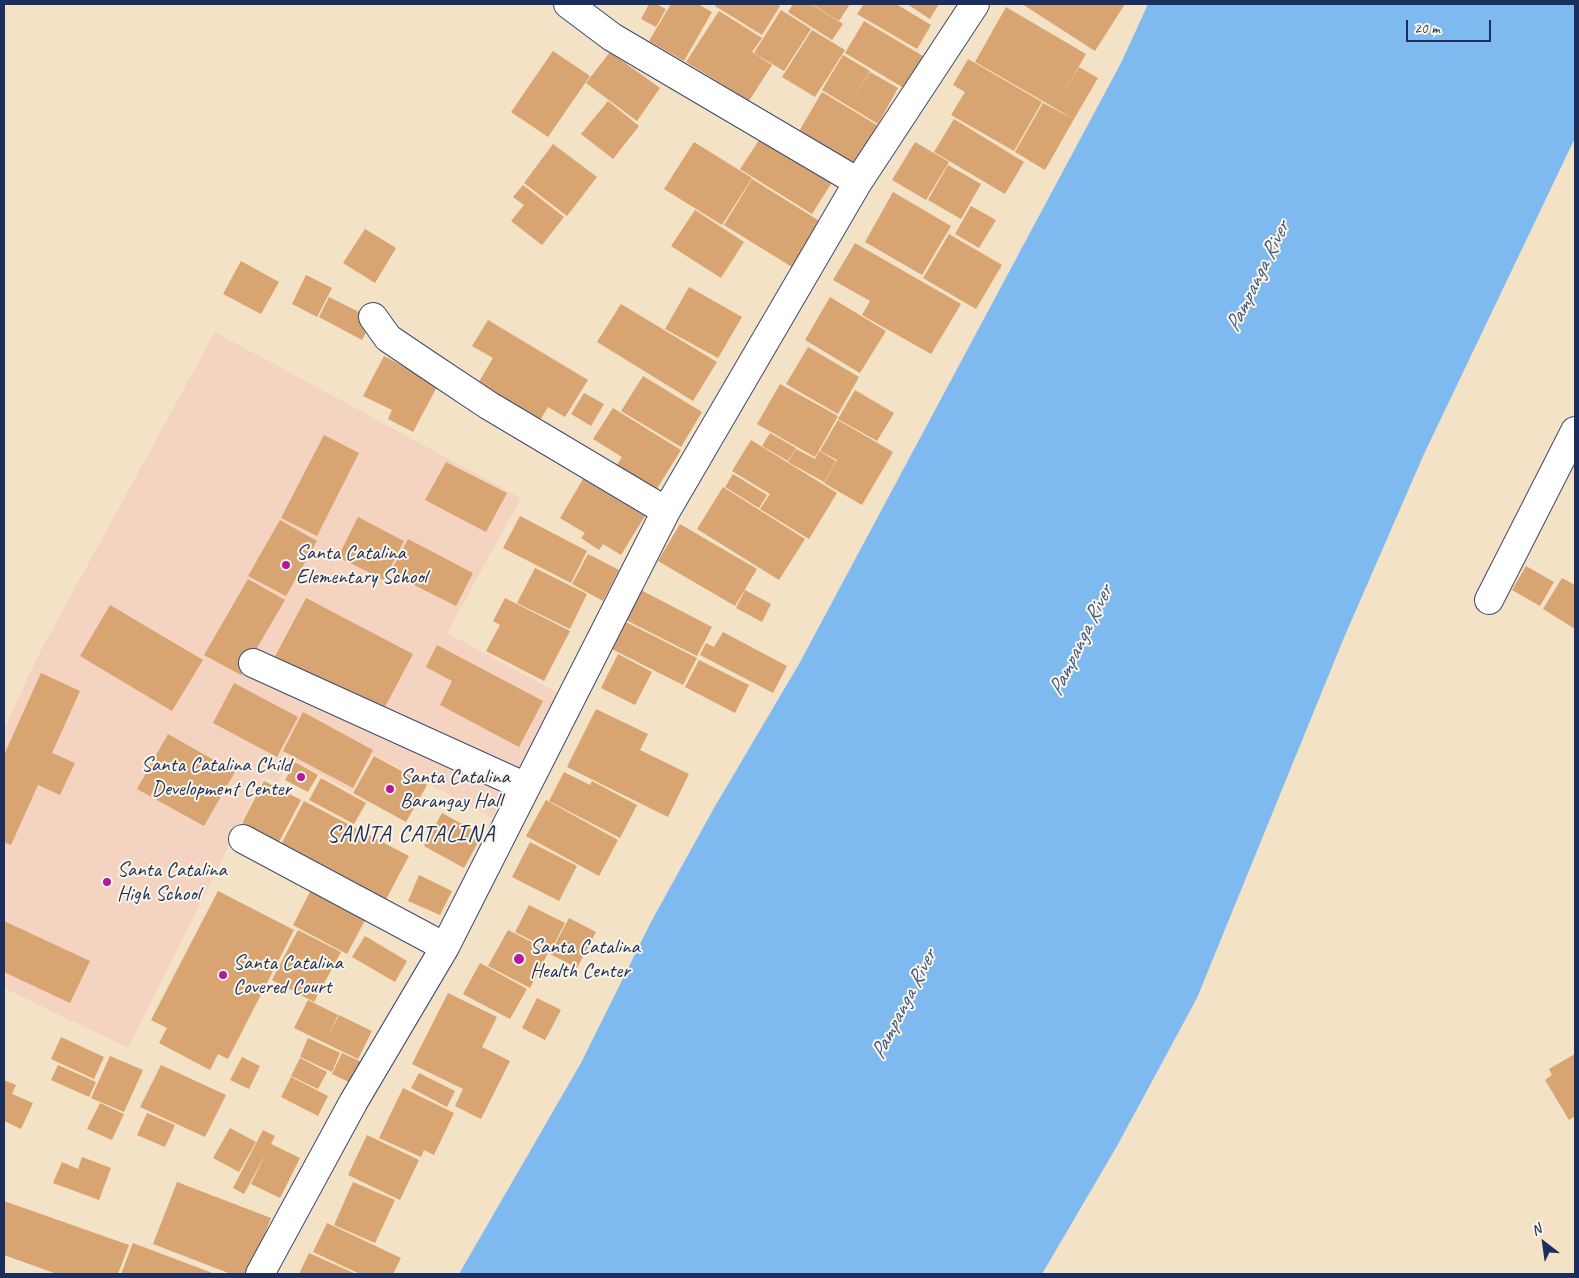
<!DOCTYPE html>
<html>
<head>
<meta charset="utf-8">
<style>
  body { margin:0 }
  #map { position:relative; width:1579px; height:1278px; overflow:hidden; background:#f4e2c6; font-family:Caveat,sans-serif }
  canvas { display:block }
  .frame { position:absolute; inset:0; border:5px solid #1b2f5e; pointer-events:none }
  .north { position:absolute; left:1519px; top:1218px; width:50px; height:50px; -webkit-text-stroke:4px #fcf5e5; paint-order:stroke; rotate:330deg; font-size:14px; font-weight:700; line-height:20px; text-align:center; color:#1b2f5e }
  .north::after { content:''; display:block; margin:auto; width:18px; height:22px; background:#1b2f5e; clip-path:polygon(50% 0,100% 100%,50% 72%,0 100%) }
  .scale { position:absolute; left:1406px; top:20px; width:85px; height:22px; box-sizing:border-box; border:2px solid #1b2f5e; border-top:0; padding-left:6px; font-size:15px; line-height:18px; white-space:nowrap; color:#1b2f5e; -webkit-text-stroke:4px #fcf5e5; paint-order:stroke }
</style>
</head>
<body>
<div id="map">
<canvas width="1579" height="1278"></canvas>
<div class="frame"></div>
<div class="north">N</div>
<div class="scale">20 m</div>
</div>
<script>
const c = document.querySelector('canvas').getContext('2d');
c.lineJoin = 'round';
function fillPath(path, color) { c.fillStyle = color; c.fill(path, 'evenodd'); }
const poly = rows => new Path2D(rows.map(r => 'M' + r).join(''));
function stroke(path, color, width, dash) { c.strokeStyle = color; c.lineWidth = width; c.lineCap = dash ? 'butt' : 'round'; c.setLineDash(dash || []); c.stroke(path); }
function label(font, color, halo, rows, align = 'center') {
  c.font = font + ' Caveat,sans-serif'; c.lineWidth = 4; c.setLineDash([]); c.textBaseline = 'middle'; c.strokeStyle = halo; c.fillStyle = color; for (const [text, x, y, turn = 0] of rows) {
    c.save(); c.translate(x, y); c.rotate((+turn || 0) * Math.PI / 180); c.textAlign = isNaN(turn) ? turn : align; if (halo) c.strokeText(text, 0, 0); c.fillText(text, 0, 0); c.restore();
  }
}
fillPath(poly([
  [215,332,521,498,447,633,560,694,492,818,373,754,352,792,291,759,277,783,264,776,128,1048,4,988,4,729,39,654]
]), '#f4d3c1');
fillPath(poly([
  [1148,4,1575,4,1575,138,1424,454,1343,640,1197,998,1117,1146,1042,1274,459,1274,581,1063,651,922,714,808,799,664,1122,61]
]), '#7eb9f0');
fillPath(poly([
  [649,4,656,4,666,9,656,27,641,19],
  [671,4,698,4,712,12,684,61,649,41],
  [717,4,778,4,780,6,762,35,715,6],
  [793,4,811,4,843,24,832,40,788,12],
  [812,4,850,4,839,21],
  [864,4,896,4,931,25,917,49,857,14],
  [907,4,939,4,930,19],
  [1022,4,1125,4,1095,51],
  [1006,7,1086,54,1055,108,975,62],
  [781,10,811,29,784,71,754,53],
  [719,11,762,38,752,52,772,65,749,101,686,62],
  [864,21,928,59,909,91,845,53],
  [812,30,845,50,815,97,782,77],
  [553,51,590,76,548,137,511,112],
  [610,52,660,88,637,121,586,83],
  [843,55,870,71,850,103,870,72,898,88,878,124,822,90],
  [968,59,1042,102,1014,151,951,115,965,92,953,85],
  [1079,67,1098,78,1074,119,1055,108],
  [822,92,880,127,855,167,798,133],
  [608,101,639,126,613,159,581,134],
  [1043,103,1074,119,1045,170,1015,152],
  [954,119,1024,162,1005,194,934,152],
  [765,131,836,176,812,214,740,169],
  [694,142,752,178,722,225,664,189],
  [915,142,949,162,926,200,892,180],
  [553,144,597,177,567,216,524,183],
  [948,165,981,184,961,219,928,200],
  [752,179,821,222,792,267,724,225],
  [523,185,564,217,542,245,511,221,524,205,513,197],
  [893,192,951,226,922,275,865,242],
  [971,206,996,220,979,248,955,234],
  [695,210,744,242,721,278,671,246],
  [365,229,396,248,375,283,343,263],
  [949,234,1002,265,976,309,923,278],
  [855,243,961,304,931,354,862,315,870,301,833,280],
  [241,261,279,282,261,314,223,294],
  [306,275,332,288,317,317,292,304],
  [689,287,742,317,718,358,665,329],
  [329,297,373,319,362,340,319,317],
  [830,297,886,331,860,373,805,340],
  [621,304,717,362,693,401,597,342],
  [488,320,588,380,565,417,548,407,539,422,477,385,493,358,472,346],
  [808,347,859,377,838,414,786,384],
  [384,356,438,385,413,432,388,419,392,410,363,396],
  [643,376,702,412,681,447,621,411],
  [780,384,838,416,815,457,757,424],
  [855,390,894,413,877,441,838,419],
  [584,393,604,404,591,426,571,414],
  [613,408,681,450,653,495,613,471,622,457,593,439],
  [838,420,893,452,862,505,824,483,837,460,820,451],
  [770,433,796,448,788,461,762,446],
  [324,435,359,453,317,536,281,518],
  [751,440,837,493,809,539,760,509,770,494,732,471],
  [796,449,815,459,819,451,836,461,824,482,788,462],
  [446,462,507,493,486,532,425,500],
  [733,474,767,495,759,508,725,487],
  [583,479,645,516,621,555,603,544,599,550,581,538,585,533,560,518],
  [723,487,805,539,779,580,697,529],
  [520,516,587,551,571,583,503,548],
  [358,517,404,541,384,580,338,557],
  [280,520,317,541,286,596,248,576],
  [680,524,757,569,735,606,658,561],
  [408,539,473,573,456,606,390,573],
  [588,554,619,570,603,601,572,584],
  [1526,566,1554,582,1540,606,1512,590],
  [535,568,587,594,570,629,517,603],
  [1562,578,1575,585,1575,629,1543,609],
  [248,579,285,600,241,675,204,655],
  [637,588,712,627,697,656,622,618],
  [745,590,771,604,762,622,736,608],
  [306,598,413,654,378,720,271,664],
  [505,598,570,631,544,681,486,651,500,625,493,621],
  [110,605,203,660,172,711,80,656],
  [620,619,697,658,683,685,606,646],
  [723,632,787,666,773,693,700,655,706,643,714,647],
  [437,645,543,701,519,747,440,705,452,681,426,667],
  [618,654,652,672,635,705,601,688],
  [699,660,749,685,735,713,685,687],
  [41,673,80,691,52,753,75,763,60,795,38,785,11,845,4,842,4,755],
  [234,683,298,717,277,757,213,723],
  [596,709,648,734,640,750,689,774,668,817,567,767],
  [303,712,373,750,353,788,283,751],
  [168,734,235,772,204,826,137,789],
  [374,756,427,785,406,822,353,793],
  [295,762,318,775,308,792,285,780],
  [564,772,590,785,592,781,637,805,620,838,549,801],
  [321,778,366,803,354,824,309,800],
  [264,781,301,800,279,842,242,823],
  [546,800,618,840,599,876,526,836],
  [304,801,409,856,383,905,278,850],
  [442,813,482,835,464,868,424,846],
  [530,842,577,866,559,901,512,877],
  [419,875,452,891,440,915,408,901],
  [313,886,368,915,347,954,293,925],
  [218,891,294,930,228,1059,218,1054,210,1070,159,1043,167,1028,151,1020],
  [529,905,565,923,551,950,515,932],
  [569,918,596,932,577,968,550,954],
  [4,921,90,961,70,1003,4,972],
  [298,930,341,952,314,1002,272,980],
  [508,930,549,951,530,988,488,966],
  [365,936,407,961,395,982,352,957],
  [480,963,527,989,510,1019,463,994],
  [448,993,497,1017,482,1047,510,1061,481,1119,455,1106,463,1089,412,1064],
  [537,998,561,1010,545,1040,522,1028],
  [308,1000,338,1015,328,1036,339,1015,372,1031,358,1059,294,1028],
  [61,1037,104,1057,94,1079,51,1059],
  [308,1038,340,1053,332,1072,300,1057],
  [342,1053,368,1065,357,1086,332,1074],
  [1575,1054,1575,1116,1569,1120,1545,1080,1552,1075,1549,1069],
  [110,1056,143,1070,124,1112,91,1098],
  [242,1057,260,1066,249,1089,230,1080],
  [300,1058,327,1072,318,1089,291,1076],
  [58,1065,96,1082,89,1097,51,1080],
  [161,1065,226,1095,205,1137,140,1107],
  [419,1073,455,1091,447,1107,411,1088],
  [291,1077,328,1096,318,1116,281,1097],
  [4,1080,16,1085,12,1094,33,1103,21,1129,4,1121],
  [403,1088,454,1113,434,1155,424,1150,421,1157,379,1138],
  [100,1103,124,1114,112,1140,87,1129],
  [147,1113,175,1125,165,1147,137,1135],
  [230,1128,256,1142,239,1172,213,1158],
  [263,1130,275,1136,271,1144,300,1158,280,1198,251,1184,266,1153,244,1194,233,1188],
  [367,1135,419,1160,400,1200,348,1175],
  [82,1157,111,1168,99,1200,53,1183,62,1162,78,1169],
  [177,1182,271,1218,249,1274,231,1274,153,1244],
  [353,1182,395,1200,375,1243,334,1225],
  [4,1201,129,1245,118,1274,57,1274,4,1255],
  [327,1223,401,1258,393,1274,360,1274,313,1252],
  [133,1243,215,1274,121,1274],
  [309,1253,356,1274,299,1274]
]), '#d8a471');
const minor = poly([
  [568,4,612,37,858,182],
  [373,317,388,338,428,365,488,405,666,511],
  [1489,600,1575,431],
  [253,663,526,787],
  [243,839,445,947],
  [260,1274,354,1101,445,947,666,511,858,182,975,4]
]);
stroke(minor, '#3c4a6e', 30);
stroke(minor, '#fff', 28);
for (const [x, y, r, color] of [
  [286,565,5,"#b5179e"],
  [301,777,5,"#b5179e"],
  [390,789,5,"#b5179e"],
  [107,882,5,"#b5179e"],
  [519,959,6,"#b5179e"],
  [223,975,5,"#b5179e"]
]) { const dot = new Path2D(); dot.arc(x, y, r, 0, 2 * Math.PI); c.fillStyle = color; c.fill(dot); stroke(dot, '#fcf5e5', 2); }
label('21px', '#1b2f5e', '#fcf5e5', [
  ["Santa Catalina",296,553],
  ["Elementary School",296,577],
  ["Santa Catalina Child",291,765,"right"],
  ["Development Center",291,789,"right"],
  ["Santa Catalina",400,777],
  ["Barangay Hall",400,801],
  ["Santa Catalina",117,870],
  ["High School",117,894],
  ["Santa Catalina",530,947],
  ["Health Center",530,971],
  ["Santa Catalina",233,963],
  ["Covered Court",233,987]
], 'left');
label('italic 22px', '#39588a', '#fcf5e5', [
  ["Pampanga River",1258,277,-64],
  ["Pampanga River",1081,641,-64],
  ["Pampanga River",904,1005,-63]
]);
c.letterSpacing = '1px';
label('24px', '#1b2f5e', '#fcf5e5', [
  ["SANTA CATALINA",411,835]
]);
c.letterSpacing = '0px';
</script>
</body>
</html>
